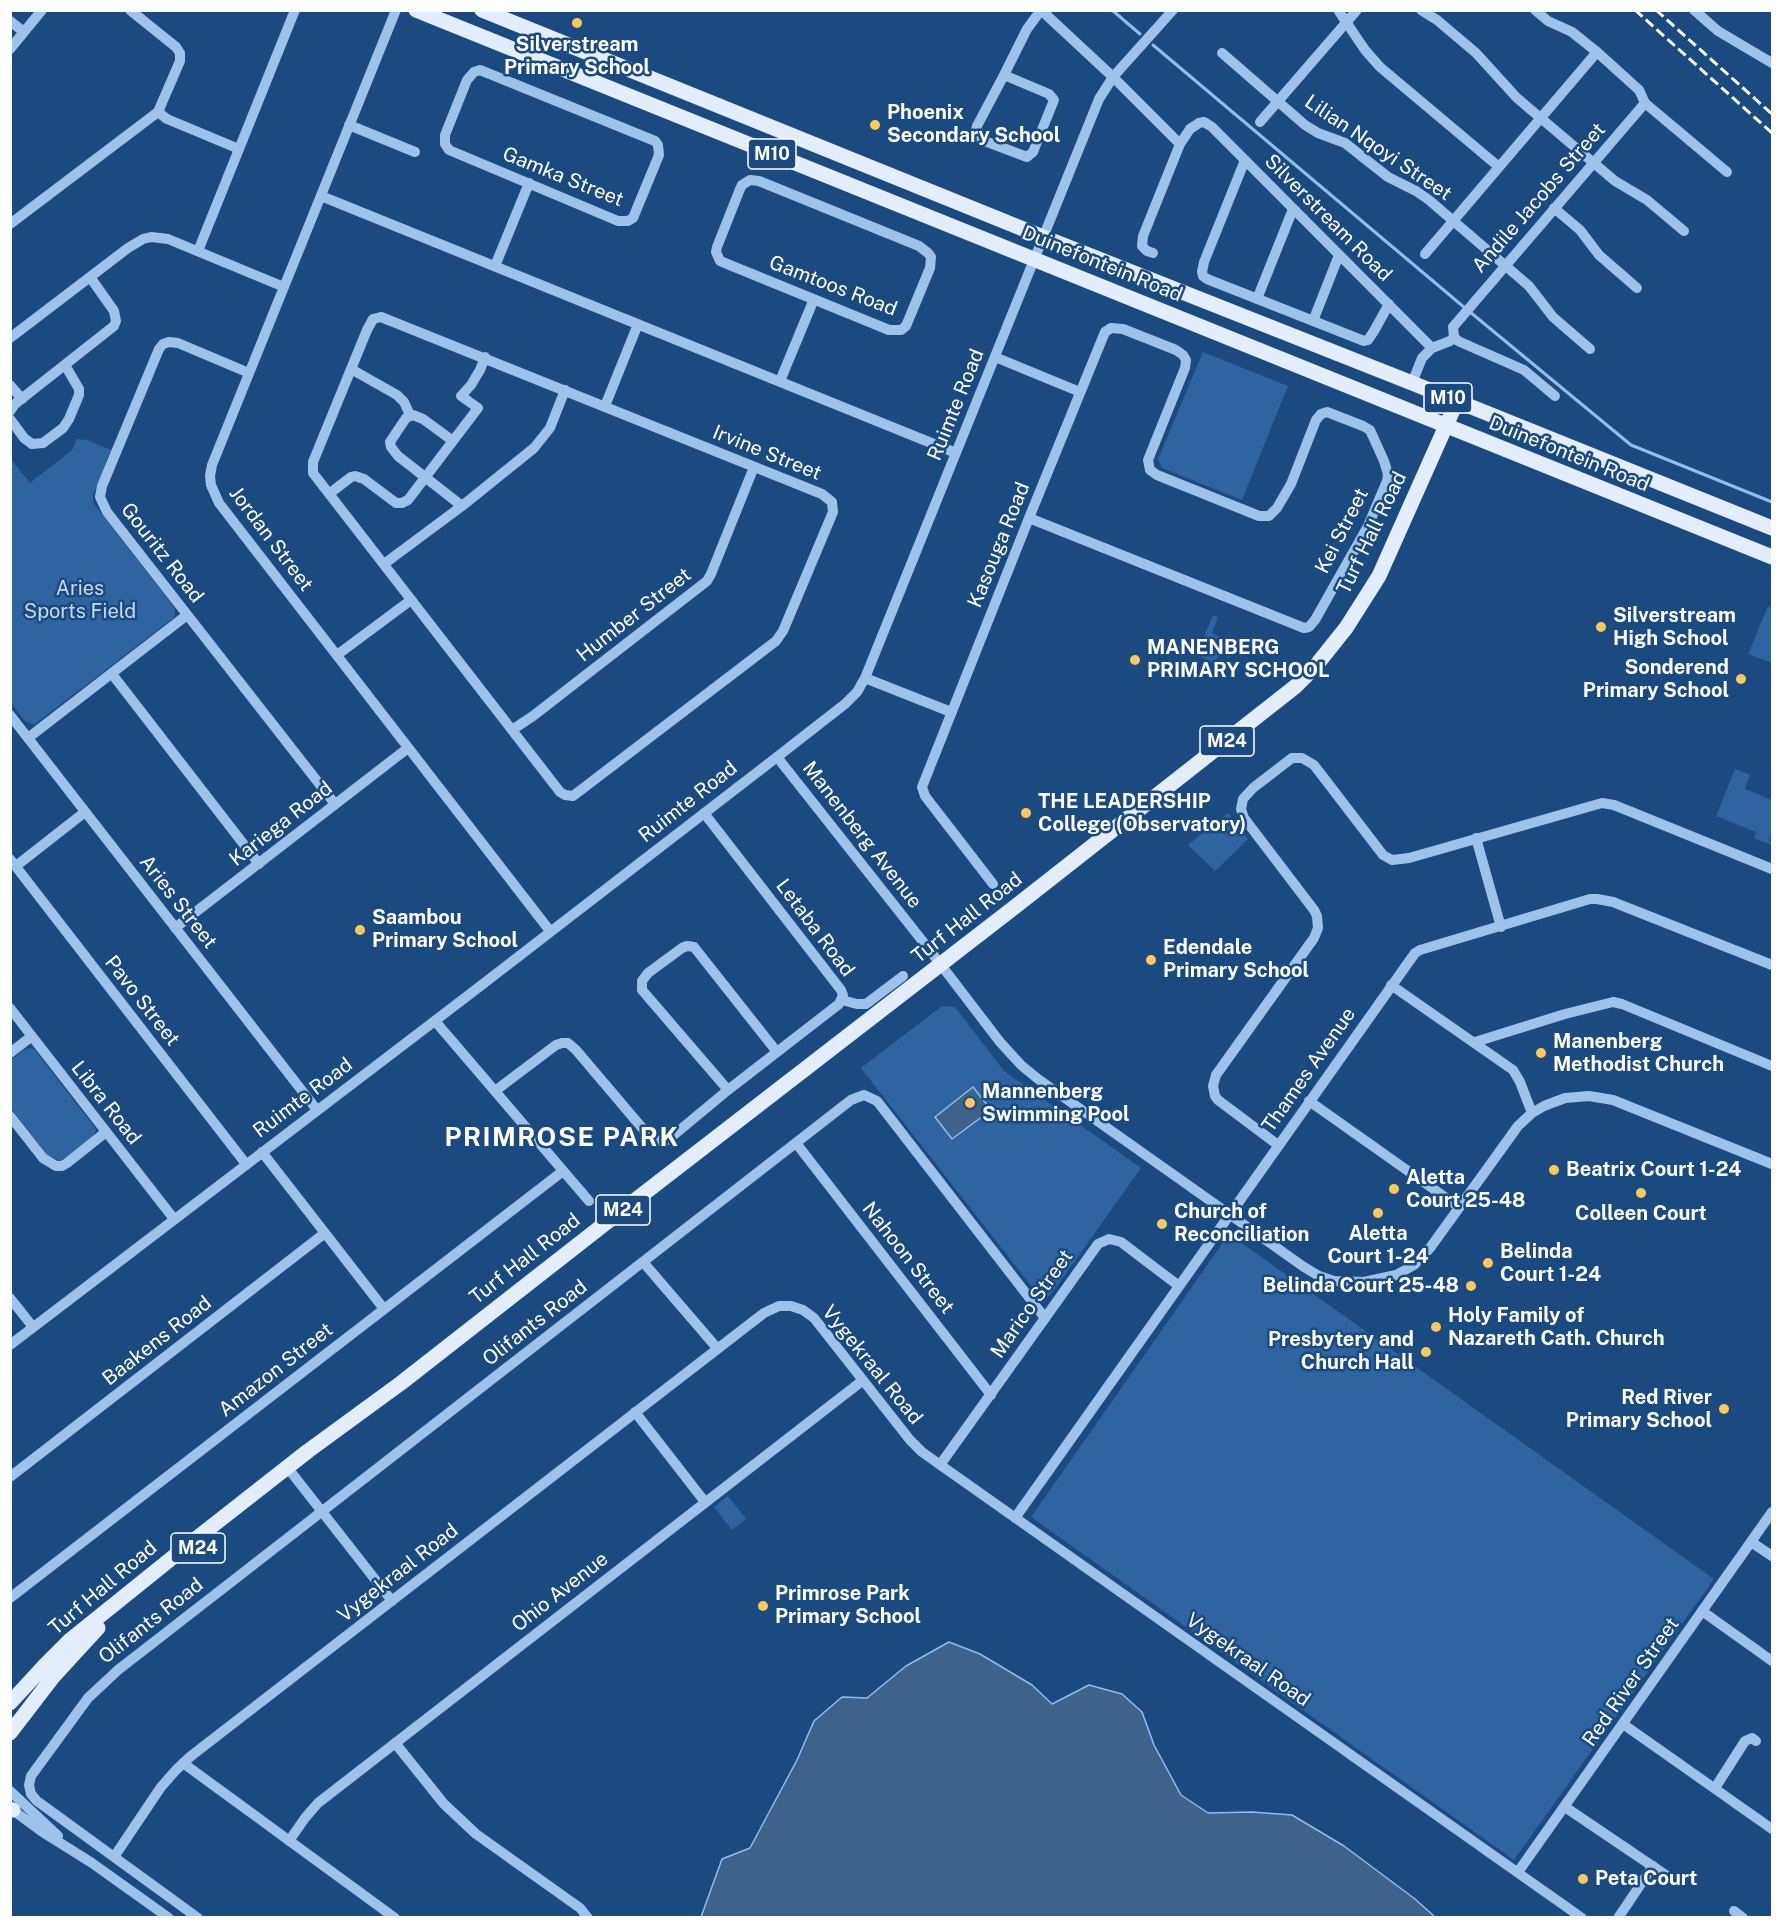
<!DOCTYPE html>
<html>
<head>
<meta charset="utf-8">
<style>
  body { margin:0 }
  #map { position:relative; width:1783px; height:1928px; overflow:hidden; background:#1b4a81; font-family:"Public Sans",sans-serif }
  canvas { display:block }
  .frame { position:absolute; inset:0; border:12px solid #fff; pointer-events:none }
</style>
</head>
<body>
<div id="map">
<canvas width="1783" height="1928"></canvas>
<div class="frame"></div>
</div>
<script>
const c = document.querySelector('canvas').getContext('2d');
c.lineJoin = 'round';
function fillPath(path, color) { c.fillStyle = color; c.fill(path, 'evenodd'); }
const poly = rows => new Path2D(rows.map(r => 'M' + r).join(''));
function stroke(path, color, width, dash) { c.strokeStyle = color; c.lineWidth = width; c.lineCap = dash ? 'butt' : 'round'; c.setLineDash(dash || []); c.stroke(path); }
function label(font, color, halo, rows, align = 'center') {
  c.font = font + ' "Public Sans",sans-serif'; c.lineWidth = 5; c.setLineDash([]); c.textBaseline = 'middle'; c.strokeStyle = halo; c.fillStyle = color; for (const [text, x, y, turn = 0] of rows) {
    c.save(); c.translate(x, y); c.rotate((+turn || 0) * Math.PI / 180); c.textAlign = isNaN(turn) ? turn : align; if (halo) c.strokeText(text, 0, 0); c.fillText(text, 0, 0); c.restore();
  }
}
fillPath(poly([
  [1203,352,1288,386,1242,500,1162,468,1158,459],
  [77,439,87,440,111,450,93,496,94,504,175,608,175,614,173,618,103,672,35,724,31,724,24,720,11,703,10,458,30,483,72,450],
  [1768,606,1772,608,1772,663,1748,654],
  [1213,615,1218,617,1212,633,1236,644,1230,658,1219,654,1215,663,1196,655],
  [1735,769,1750,775,1745,789,1772,800,1772,831,1769,841,1772,843,1772,845,1754,838,1756,832,1716,816],
  [1228,813,1248,839,1215,871,1188,845],
  [942,1006,955,1007,1004,1071,1141,1168,1050,1296,1039,1296,861,1068],
  [29,1048,34,1049,96,1129,93,1138,60,1161,47,1155,11,1108,11,1060,24,1050],
  [1229,1234,1714,1579,1514,1860,1031,1517],
  [728,1496,746,1519,732,1530,714,1507]
]), '#2e64a0');
const water = poly([
  [973,1087,991,1110,952,1139,935,1117,973,1087],
  [949,1642,980,1654,1032,1685,1052,1704,1089,1685,1122,1694,1142,1712,1154,1745,1181,1795,1208,1813,1252,1812,1292,1815,1344,1846,1415,1899,1435,1917,701,1917,722,1859,750,1848,797,1760,814,1721,842,1697,867,1698,906,1666,949,1642]
]);
fillPath(water, '#3f628b');
stroke(water, '#91beec', 1.5);
stroke(poly([
  [1112,10,1140,34],
  [1153,45,1465,308],
  [1470,312,1631,445,1772,502]
]), '#91beec', 3);
stroke(poly([
  [396,10,212,465,210,476,211,485,219,503,550,931],
  [1338,10,1365,50,1380,67,1499,167],
  [1421,10,1437,20,1476,53,1517,98,1615,181,1647,200,1684,231],
  [1535,10,1548,21,1572,32,1597,52,1639,90,1645,103,1727,172],
  [1694,10,1718,31,1772,63],
  [10,21,24,32],
  [10,49,42,10],
  [1222,53,1305,125,1318,133,1345,143,1388,177,1416,191,1429,200,1529,286,1553,317,1590,349],
  [480,70,655,141,658,145,659,155,633,218,628,221,618,221,449,150,445,144,445,135,467,80,474,72,480,70],
  [1004,75,1049,94,1054,100,1033,152,1027,157,982,140,979,137,976,130,977,126,1004,75,1027,29,1041,10,1113,77,1180,144],
  [158,112,167,119,239,149],
  [1260,122,1357,10],
  [349,125,415,152],
  [1245,160,1204,262,1202,272,1203,276,1207,279,1364,341,1368,340,1374,331,1389,304],
  [750,180,759,181,919,246,928,253,931,257,930,268,906,326,901,330,889,330,720,261,716,252,717,247,740,189,742,185,750,180],
  [321,196,956,453],
  [1554,208,1580,230,1599,255,1637,288],
  [10,224,158,112,180,61,180,53,176,47,130,10],
  [198,251,295,10],
  [1153,253,1147,251,1142,246,1143,236,1180,144,1190,129,1199,123,1204,122,1212,127,1432,348,1450,341,1454,337],
  [1425,254,1597,52],
  [495,266,529,183],
  [1257,299,1293,209],
  [381,317,822,494,832,502,833,512,783,631,776,641,573,796,565,795,560,792,313,473,313,462,367,330,373,319,381,317],
  [1313,321,1339,255],
  [10,338,128,248,143,239,151,237,168,239,284,287],
  [995,357,1080,392],
  [351,369,397,395,404,402,410,415],
  [249,373,178,343,169,342,163,344,159,349,102,486,100,497,107,512,335,804],
  [780,381,814,299],
  [1412,383,1422,358,1432,348],
  [10,385,22,399],
  [1555,396,1524,370,1458,341,1454,337,1453,327,1645,103],
  [605,406,638,324],
  [10,411,15,404,114,326,116,321,114,311,90,277],
  [10,419,24,438,32,444,43,443,63,428,69,419,79,395,79,389,65,365],
  [453,441,423,419,413,415,406,418,390,442,391,447,398,456,462,506],
  [329,494,351,477,355,476,364,479,396,503,402,503,408,500,478,408,461,396,471,385,480,370,485,357],
  [384,564,462,506,534,448,550,428,565,390],
  [337,655,411,600],
  [112,674,259,864],
  [865,678,951,712],
  [10,715,317,1110],
  [512,730,533,716,707,581,711,574,754,467],
  [28,738,187,615],
  [777,757,928,948,1000,1042,1021,1065,1038,1079,1304,1267,1319,1276,1334,1281,1364,1282,1396,1275,1414,1265,1430,1248,1518,1126,1532,1113,1544,1106,1565,1098,1589,1096,1613,1100,1772,1164],
  [1476,838,1501,927],
  [10,859,246,1164],
  [16,866,85,812],
  [993,884,925,796,922,787,1029,518,1105,332,1111,328,1123,329,1176,350,1183,355,1186,360,1185,368,1148,460,1150,470,1157,475,1259,516,1269,516,1277,508,1291,484,1316,420,1321,414,1327,412,1363,426,1370,430,1384,461,1388,474,1387,481,1368,526,1315,620,1309,627,1304,628,1029,518],
  [175,928,408,748],
  [1391,985,1513,1070,1520,1082,1532,1113],
  [842,1000,857,1004,866,1004,903,976],
  [10,1008,174,1219],
  [435,1021,589,1201],
  [1475,1042,1565,1014,1613,1002,1622,1004,1772,1066],
  [10,1053,32,1036],
  [728,1090,642,990,642,981,648,973,682,948,687,946,694,947,777,1052],
  [495,1091,556,1045,562,1043,568,1043,576,1050,649,1136,655,1140,663,1142,669,1139,728,1090,839,1004,843,995,841,990,704,813],
  [1309,1101,1459,1207],
  [10,1116,43,1158,56,1166,62,1166,67,1163,106,1132],
  [796,1143,991,1395],
  [1278,1145,1218,1100,1215,1096,1213,1086,1216,1075,1314,938,1318,928,1317,916,1314,910,1244,818,1241,809,1243,799,1253,788,1292,758,1302,758,1314,765,1383,855,1392,860,1409,858,1602,803,1614,805,1772,869],
  [262,1152,384,1309],
  [643,1262,717,1348],
  [10,1298,33,1327],
  [10,1345,470,994,777,757,845,704,857,692,865,678,1099,99,1113,77,1173,10],
  [635,1412,705,1502],
  [940,1465,1098,1244,1109,1239,1121,1242,1179,1286],
  [287,1467,392,1601],
  [10,1477,325,1233],
  [1015,1518,1415,953,1420,950,1590,899,1597,899,1613,902,1772,965],
  [1751,1542,1772,1556],
  [10,1598,563,1171],
  [1702,1611,1772,1661],
  [1623,1724,1772,1829],
  [395,1743,444,1804,476,1834,580,1908,588,1918],
  [183,1763,395,1918],
  [1715,1788,1745,1741,1752,1738,1756,1741],
  [10,1791,58,1836],
  [1565,1807,1667,1876],
  [10,1808,41,1831,92,1863,169,1918],
  [289,1841,305,1818,318,1803,862,1381],
  [114,1857,161,1787,176,1770,191,1756,764,1313,779,1306,791,1306,803,1310,814,1318,910,1440,922,1452,1582,1918],
  [1518,1872,1772,1512],
  [1734,1911,1743,1918],
  [198,1918,37,1801,31,1794,29,1785,31,1776,88,1698,118,1670,851,1100,864,1095,877,1101,1045,1318],
  [1618,1918,1653,1866]
]), '#9ec2ea', 10);
stroke(poly([
  [416,10,1772,557],
  [482,10,1043,237,1412,383,1772,528],
  [10,1703,45,1665,70,1640,193,1541,308,1451,401,1383,607,1222,1016,906,1296,686,1314,668,1346,628,1379,576,1457,401],
  [10,1733,53,1677,98,1628],
  [10,1809,13,1810]
]), '#e2eefe', 15);
stroke(poly([
  [1635,10,1772,133],
  [1656,10,1772,114]
]), '#fff', 3, [10, 4.5]);
for (const [x, y, r, color] of [
  [577,23,6,"#fcc95a"],
  [875,125,6,"#fcc95a"],
  [1601,627,6,"#fcc95a"],
  [1135,660,6,"#fcc95a"],
  [1741,679,6,"#fcc95a"],
  [1026,813,6,"#fcc95a"],
  [360,930,6,"#fcc95a"],
  [1151,960,6,"#fcc95a"],
  [1541,1053,6,"#fcc95a"],
  [970,1103,6,"#fcc95a"],
  [1554,1170,6,"#fcc95a"],
  [1394,1189,6,"#fcc95a"],
  [1641,1193,6,"#fcc95a"],
  [1378,1213,6,"#fcc95a"],
  [1162,1224,6,"#fcc95a"],
  [1488,1263,6,"#fcc95a"],
  [1471,1286,6,"#fcc95a"],
  [1436,1327,6,"#fcc95a"],
  [1426,1352,6,"#fcc95a"],
  [1724,1409,6,"#fcc95a"],
  [763,1606,6,"#fcc95a"],
  [1583,1879,6,"#fcc95a"]
]) { const dot = new Path2D(); dot.arc(x, y, r, 0, 2 * Math.PI); c.fillStyle = color; c.fill(dot); stroke(dot, '#1b4a81', 2); }
for (const [x, y, w] of [
  [772,154,48],
  [1448,398,48],
  [1227,741,54],
  [623,1210,54],
  [198,1548,54]
]) { const box = new Path2D(); box.roundRect(x - w / 2, y - 15, w, 30, 4.5); c.fillStyle = '#1b4a81'; c.fill(box); stroke(box, '#fff', 1.5); }
label('bold 18px', '#fff', null, [
  ["M10",772,154],
  ["M10",1448,398],
  ["M24",1227,741],
  ["M24",623,1210],
  ["M24",198,1548]
]);
label('bold 20px', '#fff', '#1b4a81', [
  ["Silverstream",577,45,"center"],
  ["Primary School",577,68,"center"],
  ["Phoenix",887,113],
  ["Secondary School",887,136],
  ["Silverstream",1613,616],
  ["High School",1613,639],
  ["MANENBERG",1147,648],
  ["PRIMARY SCHOOL",1147,671],
  ["Sonderend",1729,668,"right"],
  ["Primary School",1729,691,"right"],
  ["THE LEADERSHIP",1038,802],
  ["College (Observatory)",1038,825],
  ["Saambou",372,918],
  ["Primary School",372,941],
  ["Edendale",1163,948],
  ["Primary School",1163,971],
  ["Manenberg",1553,1042],
  ["Methodist Church",1553,1065],
  ["Mannenberg",982,1092],
  ["Swimming Pool",982,1115],
  ["Beatrix Court 1-24",1566,1170],
  ["Aletta",1406,1178],
  ["Court 25-48",1406,1201],
  ["Church of",1174,1212],
  ["Reconciliation",1174,1235],
  ["Colleen Court",1641,1214,"center"],
  ["Aletta",1378,1234,"center"],
  ["Court 1-24",1378,1257,"center"],
  ["Belinda",1500,1252],
  ["Court 1-24",1500,1275],
  ["Belinda Court 25-48",1459,1286,"right"],
  ["Holy Family of",1448,1316],
  ["Nazareth Cath. Church",1448,1339],
  ["Presbytery and",1414,1340,"right"],
  ["Church Hall",1414,1363,"right"],
  ["Red River",1712,1398,"right"],
  ["Primary School",1712,1421,"right"],
  ["Primrose Park",775,1594],
  ["Primary School",775,1617],
  ["Peta Court",1595,1879]
], 'left');
label('20px', '#fff', '#1b4a81', [
  ["Lilian Nqoyi Street",1378,148,34],
  ["Gamka Street",563,177,22],
  ["Andile Jacobs Street",1539,198,-49],
  ["Silverstream Road",1328,218,45],
  ["Duinefontein Road",1102,264,22],
  ["Gamtoos Road",833,286,21],
  ["Ruimte Road",956,405,-68],
  ["Irvine Street",767,453,22],
  ["Duinefontein Road",1569,454,22],
  ["Kei Street",1342,531,-63],
  ["Turf Hall Road",1372,533,-64],
  ["Jordan Street",271,539,53],
  ["Kasouga Road",999,545,-68],
  ["Gouritz Road",162,553,52],
  ["Humber Street",634,615,-38],
  ["Ruimte Road",688,802,-38],
  ["Kariega Road",281,824,-38],
  ["Manenberg Avenue",862,835,52],
  ["Aries Street",178,902,52],
  ["Turf Hall Road",967,918,-38],
  ["Letaba Road",815,928,53],
  ["Pavo Street",142,1001,52],
  ["Thames Avenue",1309,1070,-55],
  ["Ruimte Road",303,1098,-37],
  ["Libra Road",106,1103,52],
  ["Nahoon Street",908,1258,52],
  ["Turf Hall Road",525,1259,-38],
  ["Marico Street",1032,1304,-55],
  ["Olifants Road",535,1323,-38],
  ["Baakens Road",157,1341,-38],
  ["Vygekraal Road",872,1365,51],
  ["Amazon Street",276,1370,-38],
  ["Vygekraal Road",398,1573,-38],
  ["Turf Hall Road",103,1588,-40],
  ["Ohio Avenue",560,1592,-38],
  ["Olifants Road",151,1621,-38],
  ["Vygekraal Road",1248,1660,35],
  ["Red River Street",1631,1682,-55]
]);
label('20px', '#c3dcf8', '#1b4a81', [
  ["Aries",80,589],
  ["Sports Field",80,612]
]);
c.letterSpacing = '1.5px';
label('bold 26px', '#fff', '#1b4a81', [
  ["PRIMROSE PARK",562,1138]
]);
c.letterSpacing = '0px';
</script>
</body>
</html>
